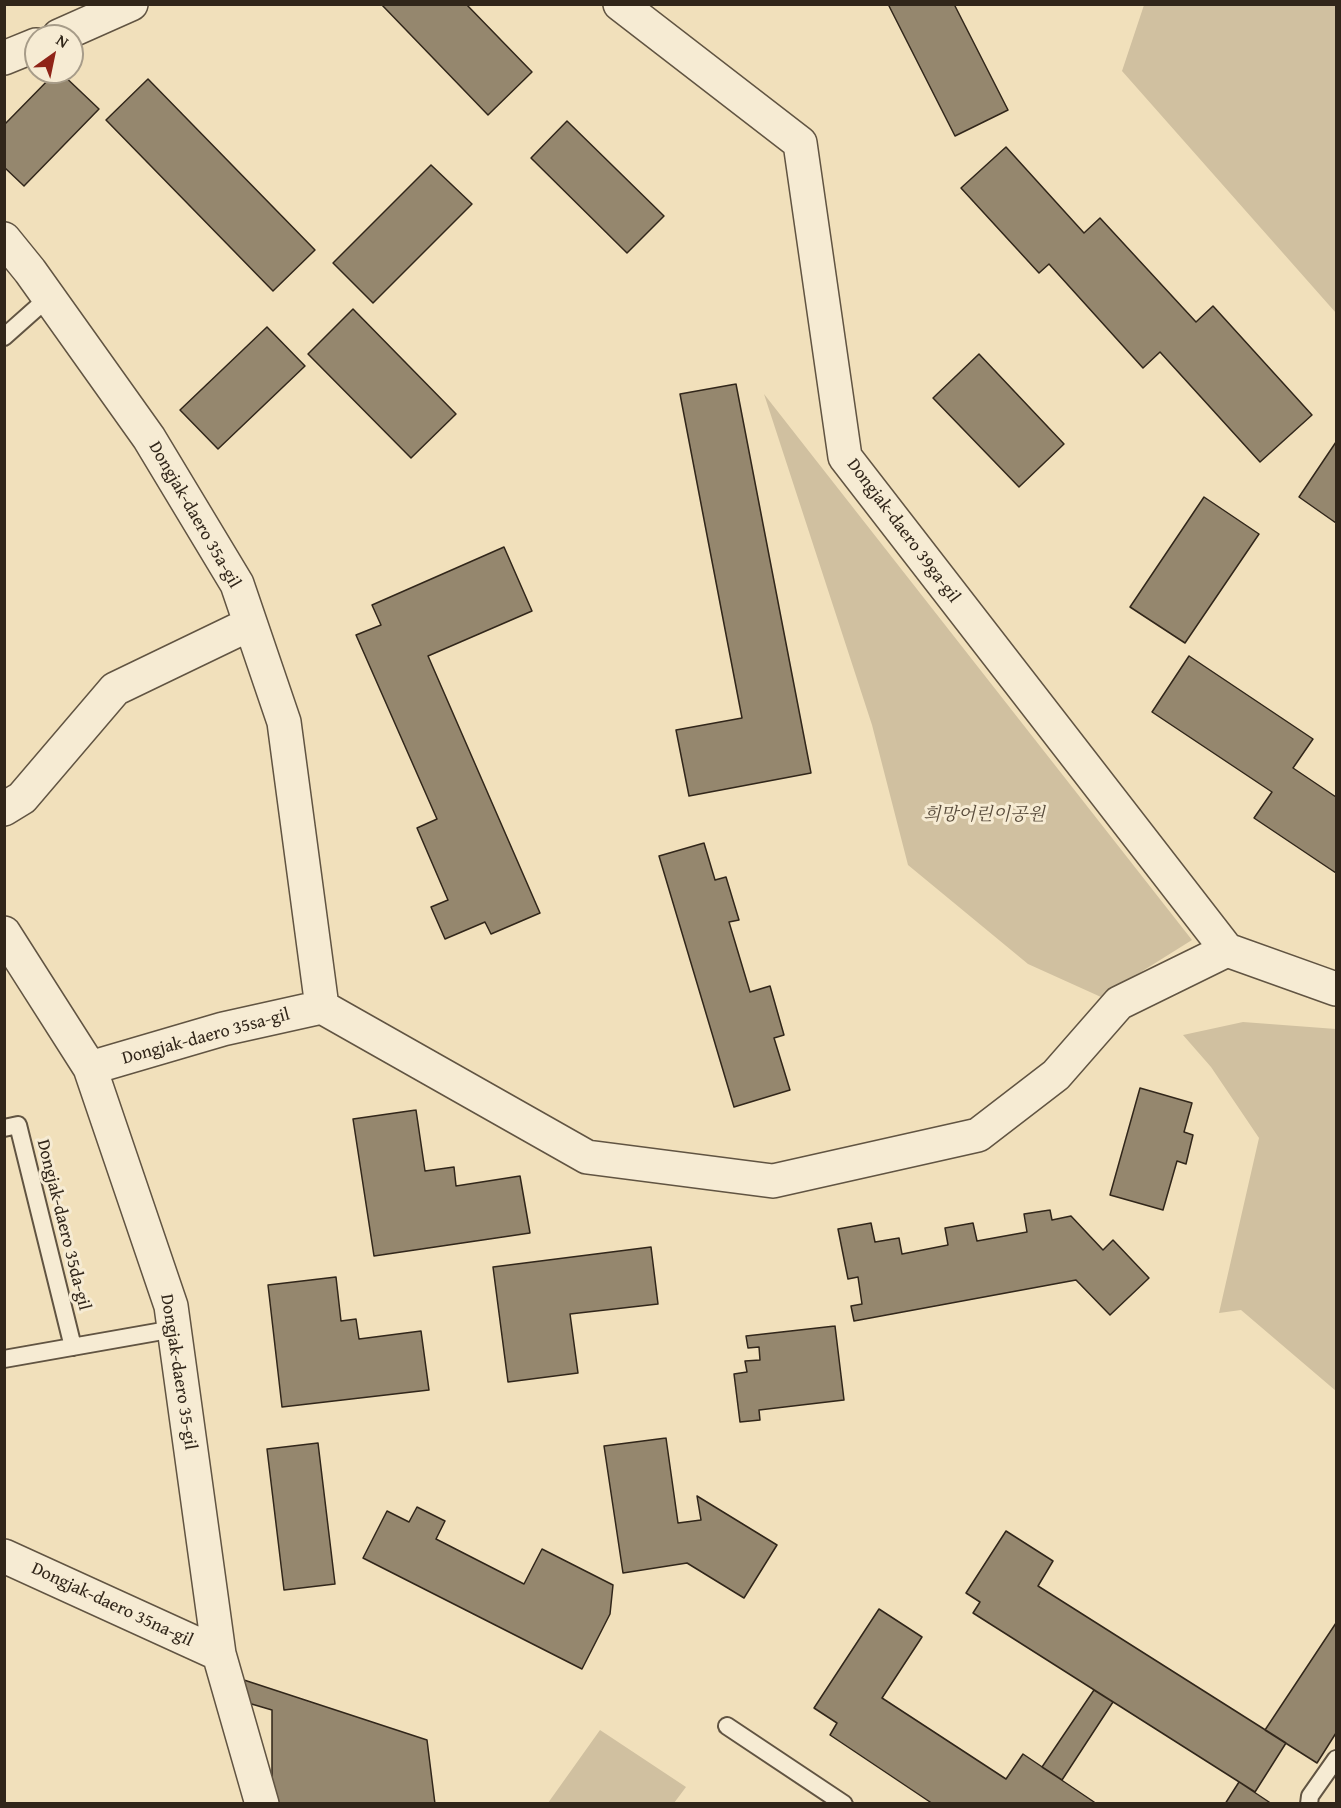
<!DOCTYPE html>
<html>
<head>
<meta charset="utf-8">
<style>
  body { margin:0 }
  #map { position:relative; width:1341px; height:1808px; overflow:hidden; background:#f1e0bb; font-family:"Gentium Book Plus",serif }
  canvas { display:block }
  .frame { position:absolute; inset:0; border:6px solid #31261a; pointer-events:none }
  .north { position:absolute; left:24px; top:24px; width:60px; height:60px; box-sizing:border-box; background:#f6ebd3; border:2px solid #a79c89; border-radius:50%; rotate:33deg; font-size:16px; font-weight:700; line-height:24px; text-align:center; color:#31261a }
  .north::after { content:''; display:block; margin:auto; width:21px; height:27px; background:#8f2418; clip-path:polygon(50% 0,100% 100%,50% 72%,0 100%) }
</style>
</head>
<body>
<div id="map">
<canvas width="1341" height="1808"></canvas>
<div class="frame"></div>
<div class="north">N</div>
</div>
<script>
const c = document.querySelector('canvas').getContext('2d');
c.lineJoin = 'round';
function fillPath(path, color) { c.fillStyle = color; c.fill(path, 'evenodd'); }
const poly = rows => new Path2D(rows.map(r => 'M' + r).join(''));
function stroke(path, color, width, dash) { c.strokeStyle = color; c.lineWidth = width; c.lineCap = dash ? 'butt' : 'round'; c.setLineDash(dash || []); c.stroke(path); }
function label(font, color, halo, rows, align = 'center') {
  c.font = font + ' "Gentium Book Plus","Noto Serif KR",serif'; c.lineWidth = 6; c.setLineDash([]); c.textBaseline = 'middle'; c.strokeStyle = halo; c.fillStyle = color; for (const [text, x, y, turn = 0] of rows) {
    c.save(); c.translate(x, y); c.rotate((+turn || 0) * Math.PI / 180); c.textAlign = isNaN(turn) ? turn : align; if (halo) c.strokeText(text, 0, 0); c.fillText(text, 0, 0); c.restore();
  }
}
fillPath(poly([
  [1144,5,1336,5,1336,313,1122,71],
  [764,394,1192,940,1101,997,1028,964,908,865,872,725],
  [1243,1022,1336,1029,1336,1391,1241,1310,1219,1313,1259,1138,1211,1067,1183,1035],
  [600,1730,686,1787,674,1803,548,1803]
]), '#d0c0a0');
const building = poly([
  [381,4,466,4,532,72,488,115,381,4],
  [888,4,954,4,1008,110,955,136,888,4],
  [56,72,60,72,99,109,24,186,4,167,4,125,56,72],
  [148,79,315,250,273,291,106,120,148,79],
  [567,121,664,216,627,253,531,158,567,121],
  [1006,147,1084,233,1100,218,1196,322,1213,306,1312,415,1260,462,1160,352,1143,368,1049,264,1039,273,961,188,1006,147],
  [431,165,472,204,373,303,333,263,431,165],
  [353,309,456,414,411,458,308,354,353,309],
  [267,327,305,366,218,449,180,410,267,327],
  [979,354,1064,444,1019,487,933,398,979,354],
  [736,384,811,773,689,796,676,730,742,718,680,394,736,384],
  [1336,442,1336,523,1299,497,1336,442],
  [1204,497,1259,534,1185,643,1130,607,1204,497],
  [504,547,532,611,428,656,540,913,491,934,485,922,445,939,431,907,448,900,417,828,437,819,356,635,381,625,372,605,504,547],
  [1189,656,1313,739,1293,768,1336,797,1336,873,1254,818,1272,792,1152,712,1189,656],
  [704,843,715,880,726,877,739,920,729,922,750,992,770,986,784,1035,774,1038,790,1090,734,1107,659,856,704,843],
  [1140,1088,1192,1103,1184,1132,1193,1135,1186,1164,1177,1161,1163,1210,1110,1195,1140,1088],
  [416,1110,425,1171,454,1167,456,1186,520,1176,530,1233,374,1256,353,1119,416,1110],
  [1050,1210,1052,1220,1071,1216,1103,1250,1113,1240,1149,1278,1110,1315,1076,1280,854,1321,851,1306,862,1304,858,1277,848,1279,838,1229,871,1223,875,1242,899,1238,902,1254,948,1245,945,1228,973,1223,977,1241,1027,1232,1024,1214,1050,1210],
  [651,1247,658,1304,570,1314,578,1373,508,1382,493,1267,651,1247],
  [336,1277,341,1321,356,1319,359,1339,421,1331,429,1390,282,1407,268,1285,336,1277],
  [835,1326,844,1400,759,1410,760,1420,740,1422,734,1374,747,1372,745,1361,760,1360,759,1347,748,1348,746,1336,835,1326],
  [666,1438,678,1523,701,1520,697,1496,777,1545,744,1598,687,1563,623,1573,604,1446,666,1438],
  [318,1443,335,1584,284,1590,267,1449,318,1443],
  [417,1507,445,1521,436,1539,524,1584,542,1549,613,1585,610,1614,582,1669,363,1558,387,1511,409,1522,417,1507],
  [1006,1531,1053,1561,1038,1586,1286,1743,1255,1792,973,1613,980,1602,966,1593,1006,1531],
  [879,1609,922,1637,882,1698,1006,1779,1023,1754,1097,1804,933,1804,830,1735,837,1723,814,1708,879,1609],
  [1336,1623,1336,1733,1317,1763,1265,1730,1336,1623],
  [244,1680,427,1740,435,1804,272,1804,272,1710,238,1700,244,1680],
  [1094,1690,1113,1702,1062,1780,1042,1767,1094,1690],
  [1239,1782,1272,1804,1225,1804,1239,1782]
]);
fillPath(building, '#95876e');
stroke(building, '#31261a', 1.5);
const service = poly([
  [4,337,49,297],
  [4,1128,18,1125,73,1347],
  [4,1359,174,1329],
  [727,1726,844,1804],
  [1309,1804,1310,1796,1336,1759]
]);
const minor = poly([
  [620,4,800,143,845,457,1227,950],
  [59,36,131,4],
  [4,58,36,45],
  [4,239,30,271,149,438,237,584,284,722,322,1007],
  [4,809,22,798,115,689,250,624],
  [4,933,90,1068,171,1306,219,1654,262,1804],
  [1227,950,1336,989],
  [322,1007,587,1157,773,1181,978,1135,1056,1075,1119,1003,1227,950],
  [90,1068,223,1029,322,1007],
  [4,1556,219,1654]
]);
stroke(service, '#615442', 20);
stroke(minor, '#615442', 36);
stroke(service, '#f6ebd3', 16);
stroke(minor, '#f6ebd3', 33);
label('18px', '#31261a', '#f6ebd3', [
  ["Dongjak-daero 35a-gil",194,515,60],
  ["Dongjak-daero 39ga-gil",903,531,53],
  ["Dongjak-daero 35sa-gil",206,1037,-15],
  ["Dongjak-daero 35da-gil",63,1225,76],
  ["Dongjak-daero 35-gil",178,1372,81],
  ["Dongjak-daero 35na-gil",112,1605,25]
]);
label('italic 18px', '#594c3c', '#f6ebd3', [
  ["희망어린이공원",984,815]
]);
</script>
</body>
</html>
